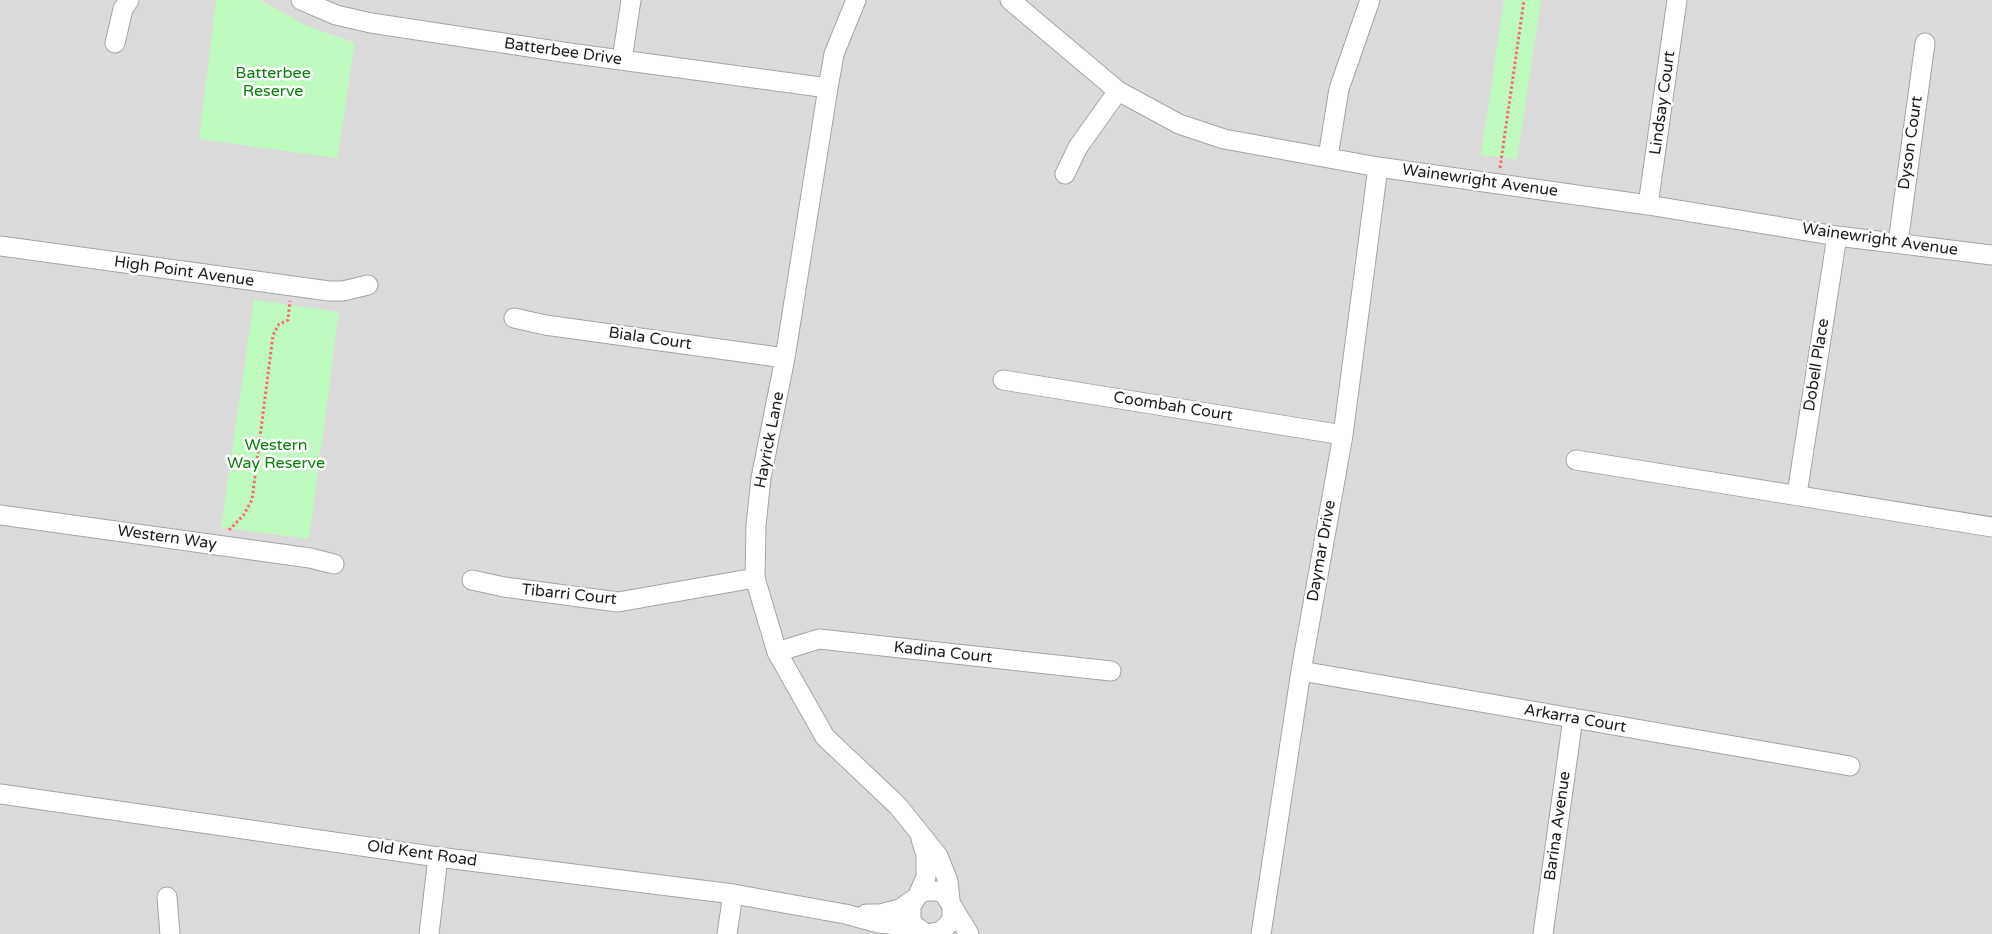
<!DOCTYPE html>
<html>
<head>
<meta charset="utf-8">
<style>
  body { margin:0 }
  canvas { display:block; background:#efebe4 }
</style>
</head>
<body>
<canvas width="1992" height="934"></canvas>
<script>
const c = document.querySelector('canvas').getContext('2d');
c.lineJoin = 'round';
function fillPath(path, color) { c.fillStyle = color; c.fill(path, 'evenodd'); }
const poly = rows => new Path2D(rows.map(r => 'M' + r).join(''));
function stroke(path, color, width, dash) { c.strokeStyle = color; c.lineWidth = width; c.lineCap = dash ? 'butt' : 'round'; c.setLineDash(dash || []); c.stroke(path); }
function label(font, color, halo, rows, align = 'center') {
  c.font = font + ' "Varela Round",sans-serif'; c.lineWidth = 5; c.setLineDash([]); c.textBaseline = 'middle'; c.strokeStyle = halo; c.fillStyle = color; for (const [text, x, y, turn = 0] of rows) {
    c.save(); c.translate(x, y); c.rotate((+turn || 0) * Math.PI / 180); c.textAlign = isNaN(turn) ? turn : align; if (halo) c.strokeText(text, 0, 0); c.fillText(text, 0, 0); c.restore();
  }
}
fillPath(poly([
  [0,0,1992,0,1992,934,0,934]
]), '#dcdbdb');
fillPath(poly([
  [216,0,260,0,307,26,355,43,337,158,199,139],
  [1504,0,1541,0,1517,159,1481,155],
  [254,300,339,312,309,539,221,527]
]), '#bffbbf');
const minor = poly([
  [301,0,336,15,371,23,569,53,828,88],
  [856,0,834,54,828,88,785,358,761,478,756,525,755,578,777,652,825,737,898,806,938,856,948,881,950,900],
  [1010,0,1118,91,1179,124,1224,139,1378,167,1648,205,1837,236,1992,255],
  [115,43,123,9,129,0],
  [622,60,631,0],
  [1328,157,1339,89,1370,0],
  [1065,174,1078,147,1118,91],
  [1648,205,1677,0],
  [1898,243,1925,43],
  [0,246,329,291,343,291,368,285],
  [514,318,545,325,785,358],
  [1003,380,1343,435],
  [1576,460,1992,527],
  [1797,494,1837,236],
  [0,515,310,558,334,564],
  [472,580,504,587,618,602,755,578],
  [777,652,819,639,1111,671],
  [1301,671,1850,766],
  [0,794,438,857,733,894,845,914,879,923,916,927],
  [918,895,926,877,926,855,921,839],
  [167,897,170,934],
  [952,906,969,934],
  [866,914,880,914,900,909,914,899],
  [922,931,928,934,942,931,952,920,952,906,945,895,939,891,925,891,918,895,911,906,911,921,916,927,925,933],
  [429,934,438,857],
  [727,934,733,894],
  [1261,934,1301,671,1343,435,1378,167],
  [1543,934,1573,718]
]);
stroke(minor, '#a5a5a5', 21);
stroke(poly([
  [1500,168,1524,0],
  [229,530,243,516,252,500,273,335,279,324,288,320,290,301]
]), '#fe6a66', 3, [2.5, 2.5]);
stroke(minor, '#fff', 19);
label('16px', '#1e1e1e', '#fff', [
  ["Batterbee Drive",563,52,8],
  ["Lindsay Court",1663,103,-82],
  ["Dyson Court",1911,143,-82],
  ["Wainewright Avenue",1480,181,8],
  ["Wainewright Avenue",1880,240,8],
  ["High Point Avenue",184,272,8],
  ["Biala Court",650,339,8],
  ["Dobell Place",1817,365,-81],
  ["Coombah Court",1173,407,9],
  ["Hayrick Lane",770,440,-79],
  ["Western Way",167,538,8],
  ["Daymar Drive",1322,551,-80],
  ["Tibarri Court",569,595,6],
  ["Kadina Court",943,653,6],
  ["Arkarra Court",1575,719,10],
  ["Barina Avenue",1558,826,-82],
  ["Old Kent Road",422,854,8]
]);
label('16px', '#088009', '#fff', [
  ["Batterbee",273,74],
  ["Reserve",273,92],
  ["Western",276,446],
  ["Way Reserve",276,464]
]);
</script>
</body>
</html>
